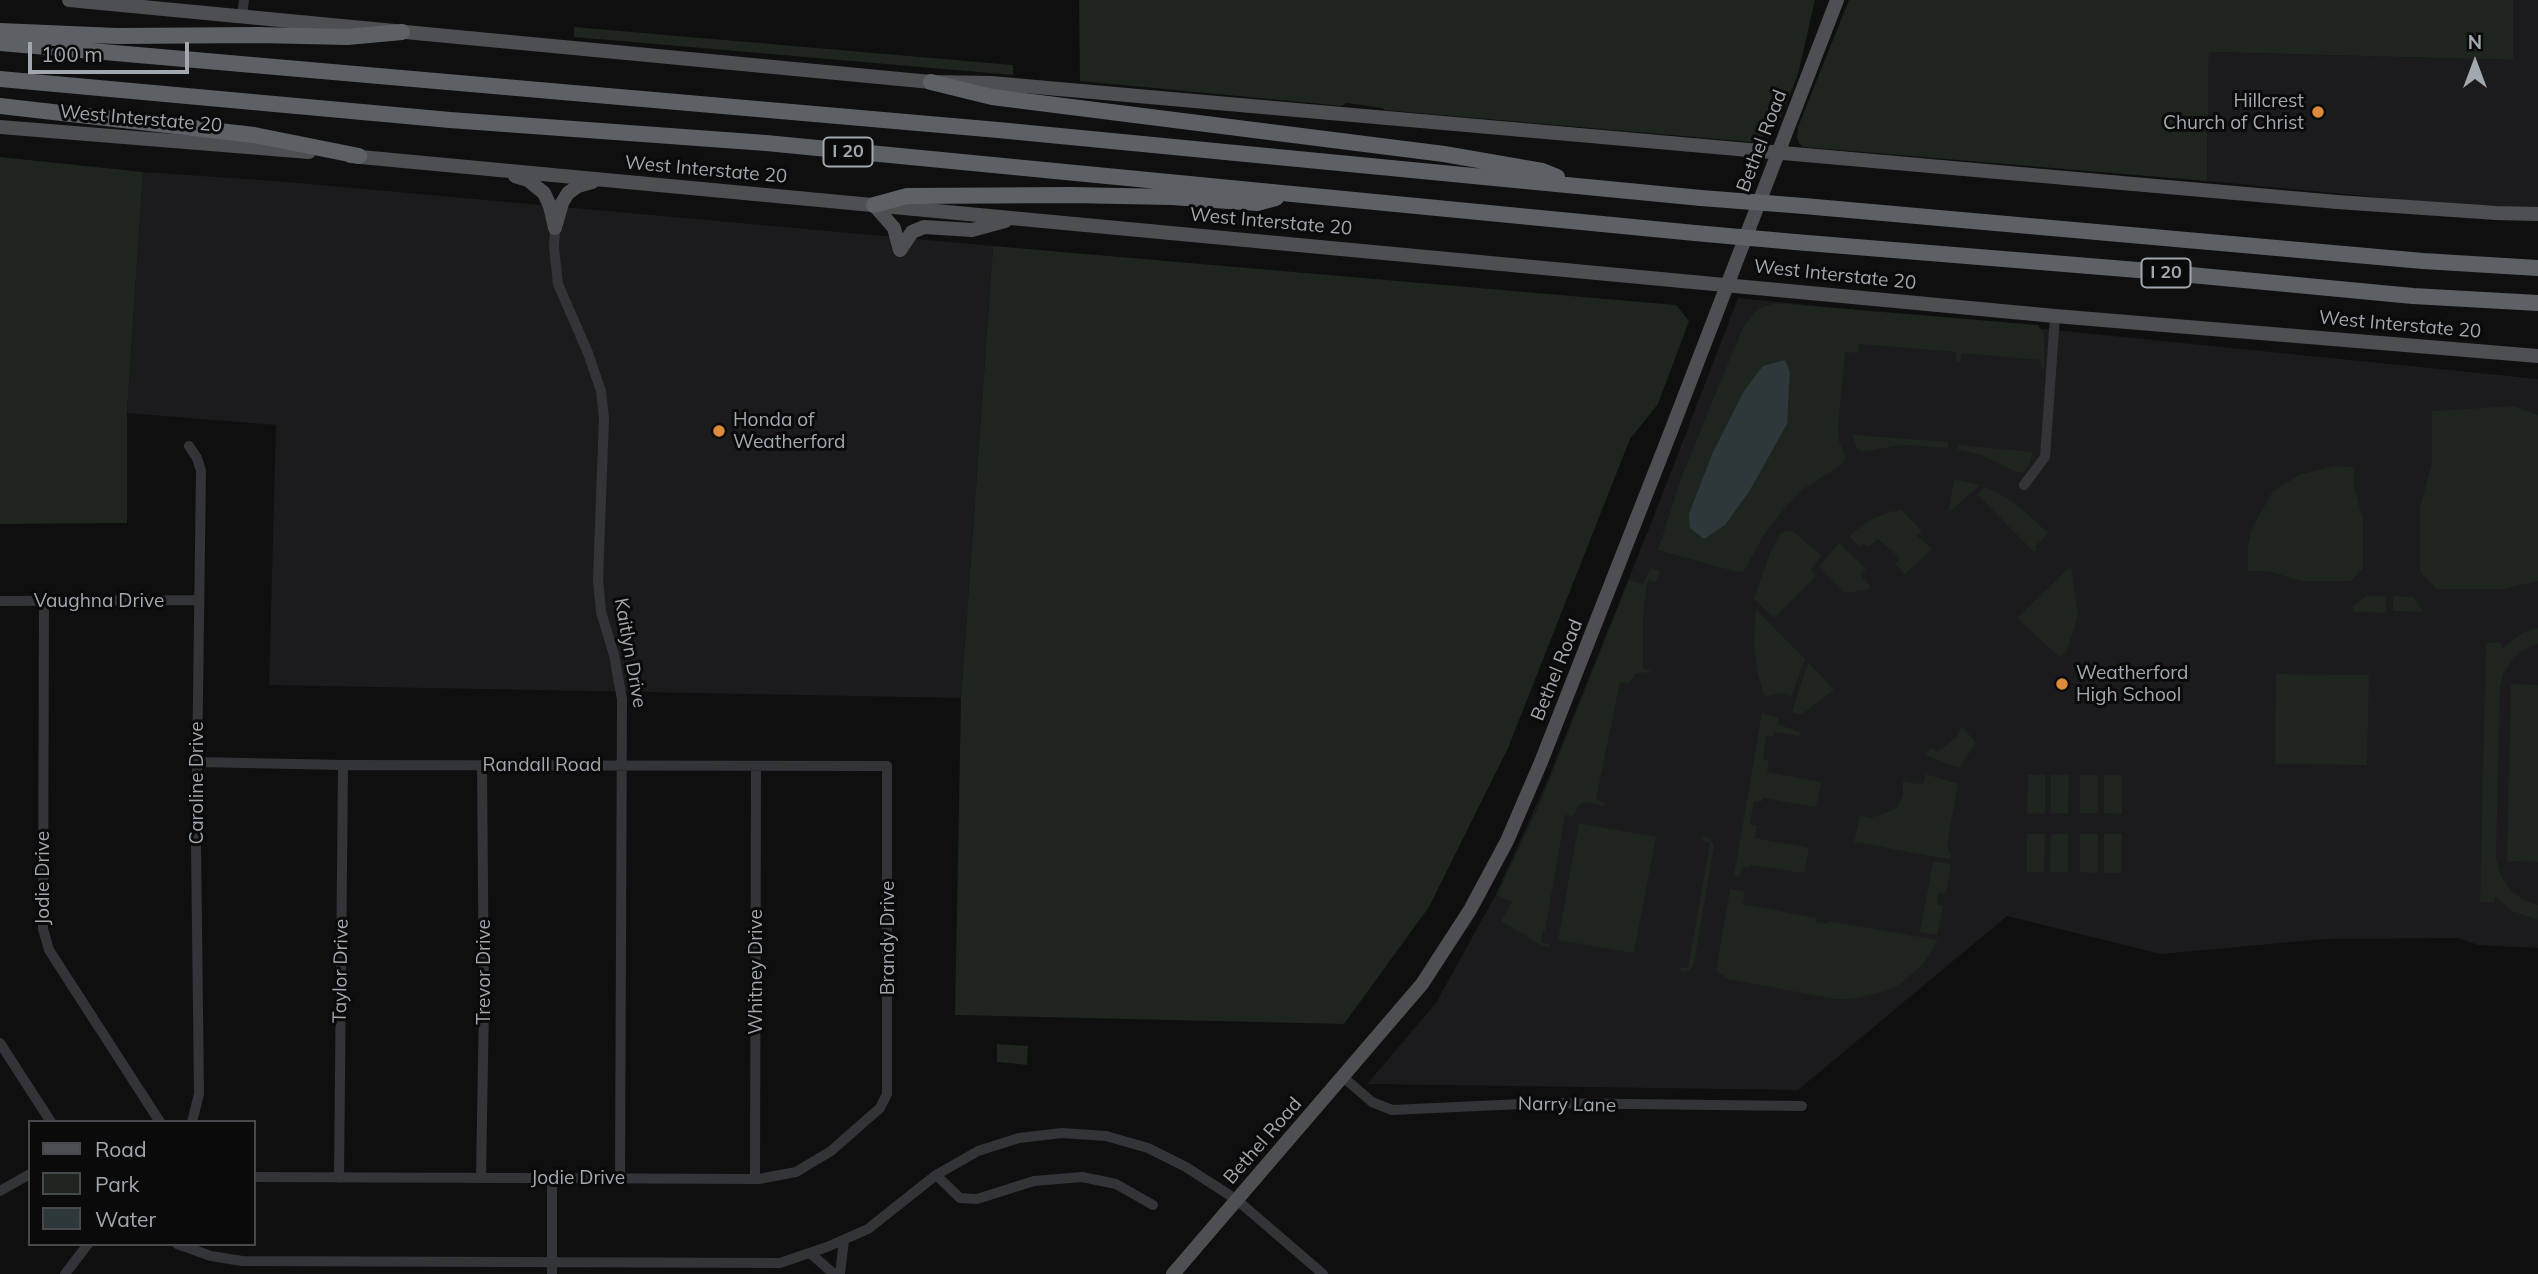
<!DOCTYPE html>
<html>
<head>
<meta charset="utf-8">
<style>
  body { margin:0 }
  #map { position:relative; width:2538px; height:1274px; overflow:hidden; background:#0f0f10; font-family:Mulish,sans-serif }
  canvas { display:block }
  .legend { position:absolute; left:28px; top:1120px; width:228px; height:126px; box-sizing:border-box; background:#0a0a0b; border:2px solid #47494d; margin:0; padding:9px 12px; list-style:none; font-size:21px; color:#a2a8af }
  .legend li { display:flex; align-items:center; gap:14px; height:35px }
  .legend b { width:35px; border:2px solid #47494d }
  .north { position:absolute; left:2440px; top:28px; width:70px; height:70px; -webkit-text-stroke:5px #0a0a0b; paint-order:stroke; rotate:0deg; font-size:19px; font-weight:700; line-height:28px; text-align:center; color:#a2a8af }
  .north::after { content:''; display:block; margin:auto; width:24px; height:32px; background:#a2a8af; clip-path:polygon(50% 0,100% 100%,50% 72%,0 100%) }
  .scale { position:absolute; left:28px; top:42px; width:161px; height:32px; box-sizing:border-box; border:4px solid #a2a8af; border-top:0; padding-left:9px; font-size:21px; line-height:24px; white-space:nowrap; color:#a2a8af; -webkit-text-stroke:5px #0a0a0b; paint-order:stroke }
</style>
</head>
<body>
<div id="map">
<canvas width="2538" height="1274"></canvas>
<ul class="legend">
<li><b style="height:9px;background:#4d4f53"></b>Road</li>
<li><b style="height:19px;background:#1e241e"></b>Park</li>
<li><b style="height:19px;background:#2e383b"></b>Water</li>
</ul>
<div class="north">N</div>
<div class="scale">100 m</div>
</div>
<script>
const c = document.querySelector('canvas').getContext('2d');
c.lineJoin = 'round';
function fillPath(path, color) { c.fillStyle = color; c.fill(path, 'evenodd'); }
const poly = rows => new Path2D(rows.map(r => 'M' + r).join(''));
function stroke(path, color, width, dash) { c.strokeStyle = color; c.lineWidth = width; c.lineCap = dash ? 'butt' : 'round'; c.setLineDash(dash || []); c.stroke(path); }
function label(font, color, halo, rows, align = 'center') {
  c.font = font + ' Mulish,sans-serif'; c.lineWidth = 6; c.setLineDash([]); c.textBaseline = 'middle'; c.strokeStyle = halo; c.fillStyle = color; for (const [text, x, y, turn = 0] of rows) {
    c.save(); c.translate(x, y); c.rotate((+turn || 0) * Math.PI / 180); c.textAlign = isNaN(turn) ? turn : align; if (halo) c.strokeText(text, 0, 0); c.fillText(text, 0, 0); c.restore();
  }
}
fillPath(poly([
  [2513,0,2538,0,2538,208,2450,204,2207,181,2209,52,2513,60],
  [143,172,276,181,993,246,961,698,269,685,276,425,127,413],
  [1738,298,2538,379,2538,948,2478,945,2458,938,2324,939,2161,954,2007,916,1798,1090,1367,1084,1436,1003,1495,896,1545,786,1654,516]
]), '#1b1b1d');
fillPath(poly([
  [1079,0,1815,0,1798,74,1779,121,1769,133,1751,142,1384,110,1383,108,1346,103,1342,106,1080,81],
  [1849,0,2513,0,2513,60,2209,52,2207,181,1803,147,1799,143,1797,137,1798,127],
  [574,27,1013,65,1013,75,574,37],
  [0,157,143,172,127,413,127,523,0,524],
  [993,246,1676,305,1689,321,1658,404,1630,439,1508,748,1429,907,1344,1024,955,1015,961,698],
  [1776,303,2038,325,2044,334,2044,369,2041,368,2040,360,1962,353,1960,362,1956,362,1956,352,1859,344,1858,353,1845,352,1838,426,1839,441,1846,458,1841,465,1802,490,1789,503,1764,534,1744,571,1737,572,1658,550,1682,476,1743,327,1758,309],
  [2513,406,2538,415,2538,581,2503,589,2437,589,2420,572,2420,507,2432,463,2432,411],
  [1851,432,1855,435,1948,442,1948,448,1903,445,1862,452,1857,448],
  [1958,445,2033,452,2029,466,2023,472,2016,472,1981,455,1957,449],
  [2335,466,2354,467,2354,487,2363,519,2363,569,2350,581,2301,581,2267,571,2248,571,2248,545,2252,528,2273,491,2301,474],
  [1954,479,1980,485,1948,513,1954,480],
  [1985,487,2003,496,2022,509,2048,533,2035,547,2037,549,2034,552,1977,494],
  [1901,510,1922,531,1917,536,1932,549,1905,574,1895,564,1900,558,1878,539,1868,547,1863,543,1859,546,1849,536,1869,520,1889,512],
  [1788,531,1792,531,1821,555,1811,570,1816,576,1774,618,1754,599,1770,553,1781,533],
  [1839,543,1866,569,1860,575,1871,587,1866,590,1845,593,1819,567],
  [2071,566,2078,615,2069,645,2064,655,2059,657,2017,618],
  [1651,568,1660,571,1656,582,1648,580,1646,590,1643,615,1643,669,1654,671,1635,674,1629,683,1620,682,1596,799,1606,804,1604,806,1585,802,1578,806,1574,816,1565,815,1545,931,1543,931,1541,942,1551,945,1549,947,1541,945,1501,921,1512,902,1497,895,1542,799,1629,580,1643,584],
  [2366,596,2385,596,2387,613,2353,612,2353,606],
  [2393,596,2413,597,2423,612,2393,611],
  [1756,610,1805,659,1791,697,1782,693,1770,696,1764,695,1757,671,1754,643],
  [2538,628,2538,644,2520,652,2513,659,2503,674,2500,687,2496,857,2500,874,2511,891,2522,899,2538,905,2538,920,2512,911,2495,896,2494,902,2480,902,2486,643,2501,643,2502,649,2524,632],
  [1808,662,1834,690,1801,715,1792,712],
  [2276,674,2369,675,2367,765,2275,764],
  [2511,684,2538,685,2538,862,2507,861],
  [1762,713,1779,718,1777,724,1800,732,1799,736,1775,732,1773,736,1766,736,1763,759,1769,760,1767,772,1821,782,1816,807,1763,798,1762,801,1754,802,1750,824,1757,826,1755,838,1809,848,1804,873,1750,865,1749,868,1742,867,1740,876,1734,875],
  [1962,726,1976,743,1959,768,1925,755,1932,748,1938,752,1956,737],
  [1926,774,1958,784,1947,845,1951,857,1948,859,1854,842,1860,815,1870,818,1891,811,1897,807,1903,796,1903,781,1923,785],
  [2028,775,2045,775,2045,814,2027,813],
  [2051,775,2069,775,2068,813,2051,813],
  [2080,775,2098,775,2098,813,2080,813],
  [2104,775,2122,775,2122,814,2104,813],
  [1579,823,1656,837,1634,953,1558,940],
  [2027,834,2045,834,2044,872,2027,872],
  [2051,834,2068,834,2068,872,2050,872],
  [2080,834,2098,834,2098,873,2080,872],
  [2104,834,2122,834,2121,873,2104,873],
  [1705,836,1710,839,1714,845,1694,964,1689,971,1683,972,1679,968,1688,968,1710,843,1701,840],
  [1933,861,1951,864,1946,893,1939,893,1937,904,1943,906,1937,935,1920,932],
  [1730,889,1745,892,1743,904,1817,918,1816,922,1828,924,1829,921,1938,940,1923,964,1900,984,1887,991,1851,999,1834,999,1728,979,1716,971],
  [997,1044,1028,1046,1027,1065,997,1062]
]), '#1e241e');
fillPath(poly([
  [1785,360,1790,372,1787,424,1750,490,1725,525,1704,539,1690,528,1689,514,1713,452,1744,391,1763,366]
]), '#2e383b');
stroke(poly([
  [242,17,244,0],
  [555,228,554,247,558,284,588,353,601,391,604,418,598,580,601,612,614,655,622,699,620,1178],
  [189,446,197,458,201,471,196,845,199,1094,192,1122],
  [2024,485,2045,457,2055,316],
  [0,601,198,600],
  [44,601,43,929,49,950,160,1122],
  [196,762,343,765,887,766,887,1094,880,1108,831,1151,796,1172,759,1179,254,1177],
  [0,1043,51,1122],
  [1343,1077,1372,1102,1392,1110,1543,1103,1802,1106],
  [936,1175,960,1198,977,1199,1034,1181,1082,1177,1116,1184,1153,1205],
  [339,1178,343,765],
  [481,1178,484,1003,482,765],
  [552,1178,552,1274],
  [755,1179,756,766],
  [0,1191,30,1174],
  [177,1244,211,1256,242,1261,780,1263,827,1247,868,1229,936,1175,978,1151,1019,1138,1062,1133,1106,1136,1148,1148,1186,1167,1237,1200,1323,1274],
  [810,1253,834,1274],
  [65,1274,88,1244],
  [840,1274,844,1240]
]), '#323437', 10);
stroke(poly([
  [69,0,931,82,991,83,2337,202,2496,213,2538,214],
  [0,127,309,152],
  [350,156,2055,316,2538,356],
  [515,176,528,180,544,193,550,206,555,228],
  [874,205,894,228,900,250],
  [556,224,562,203,568,193,578,186,592,182],
  [900,250,912,232,924,227,972,230,1005,221],
  [1173,1274,1422,984,1470,910,1507,841,1541,762,1671,431,1837,0]
]), '#4d4f53', 14);
stroke(poly([
  [0,31,117,36,258,35,347,37,402,32],
  [0,43,998,130,1701,198],
  [0,79,450,120,766,143,1695,233],
  [931,82,992,97,1444,154,1542,171,1557,177],
  [0,106,254,135,359,156],
  [874,205,907,196,1070,195,1172,197,1257,203,1276,198],
  [1804,206,2423,261,2538,268],
  [1795,242,2138,270,2413,296,2538,303]
]), '#5d6065', 16);
stroke(poly([
  [1701,198,1804,206],
  [1695,233,1795,242]
]), '#5d6065', 16);
for (const [x, y, r, color] of [
  [2318,112,7,"#dc8b3b"],
  [719,431,7,"#dc8b3b"],
  [2062,684,7,"#dc8b3b"]
]) { const dot = new Path2D(); dot.arc(x, y, r, 0, 2 * Math.PI); c.fillStyle = color; c.fill(dot); stroke(dot, '#0a0a0b', 2.5); }
for (const [x, y, w] of [
  [848,152,49],
  [2166,273,49]
]) { const box = new Path2D(); box.roundRect(x - w / 2, y - 14.5, w, 29, 5); c.fillStyle = '#0a0a0b'; c.fill(box); stroke(box, '#a2a8af', 2); }
label('bold 18px', '#a2a8af', null, [
  ["I 20",848,152],
  ["I 20",2166,273]
]);
label('19px', '#a2a8af', '#0a0a0b', [
  ["Hillcrest",2304,101,"right"],
  ["Church of Christ",2304,123,"right"],
  ["Honda of",733,420],
  ["Weatherford",733,442],
  ["Weatherford",2076,673],
  ["High School",2076,695]
], 'left');
label('19px', '#a2a8af', '#0a0a0b', [
  ["West Interstate 20",141,119,5],
  ["Bethel Road",1762,141,-69],
  ["West Interstate 20",706,170,5],
  ["West Interstate 20",1271,222,5],
  ["West Interstate 20",1835,275,6],
  ["West Interstate 20",2400,325,5],
  ["Vaughna Drive",99,601],
  ["Kaitlyn Drive",630,653,80],
  ["Bethel Road",1557,670,-68],
  ["Randall Road",542,765],
  ["Caroline Drive",197,783,-90],
  ["Jodie Drive",43,878,-90],
  ["Brandy Drive",888,938,-90],
  ["Taylor Drive",341,971,-89],
  ["Trevor Drive",484,972,-90],
  ["Whitney Drive",756,972,-90],
  ["Narry Lane",1567,1105,1],
  ["Bethel Road",1263,1141,-49],
  ["Jodie Drive",578,1178]
]);
</script>
</body>
</html>
